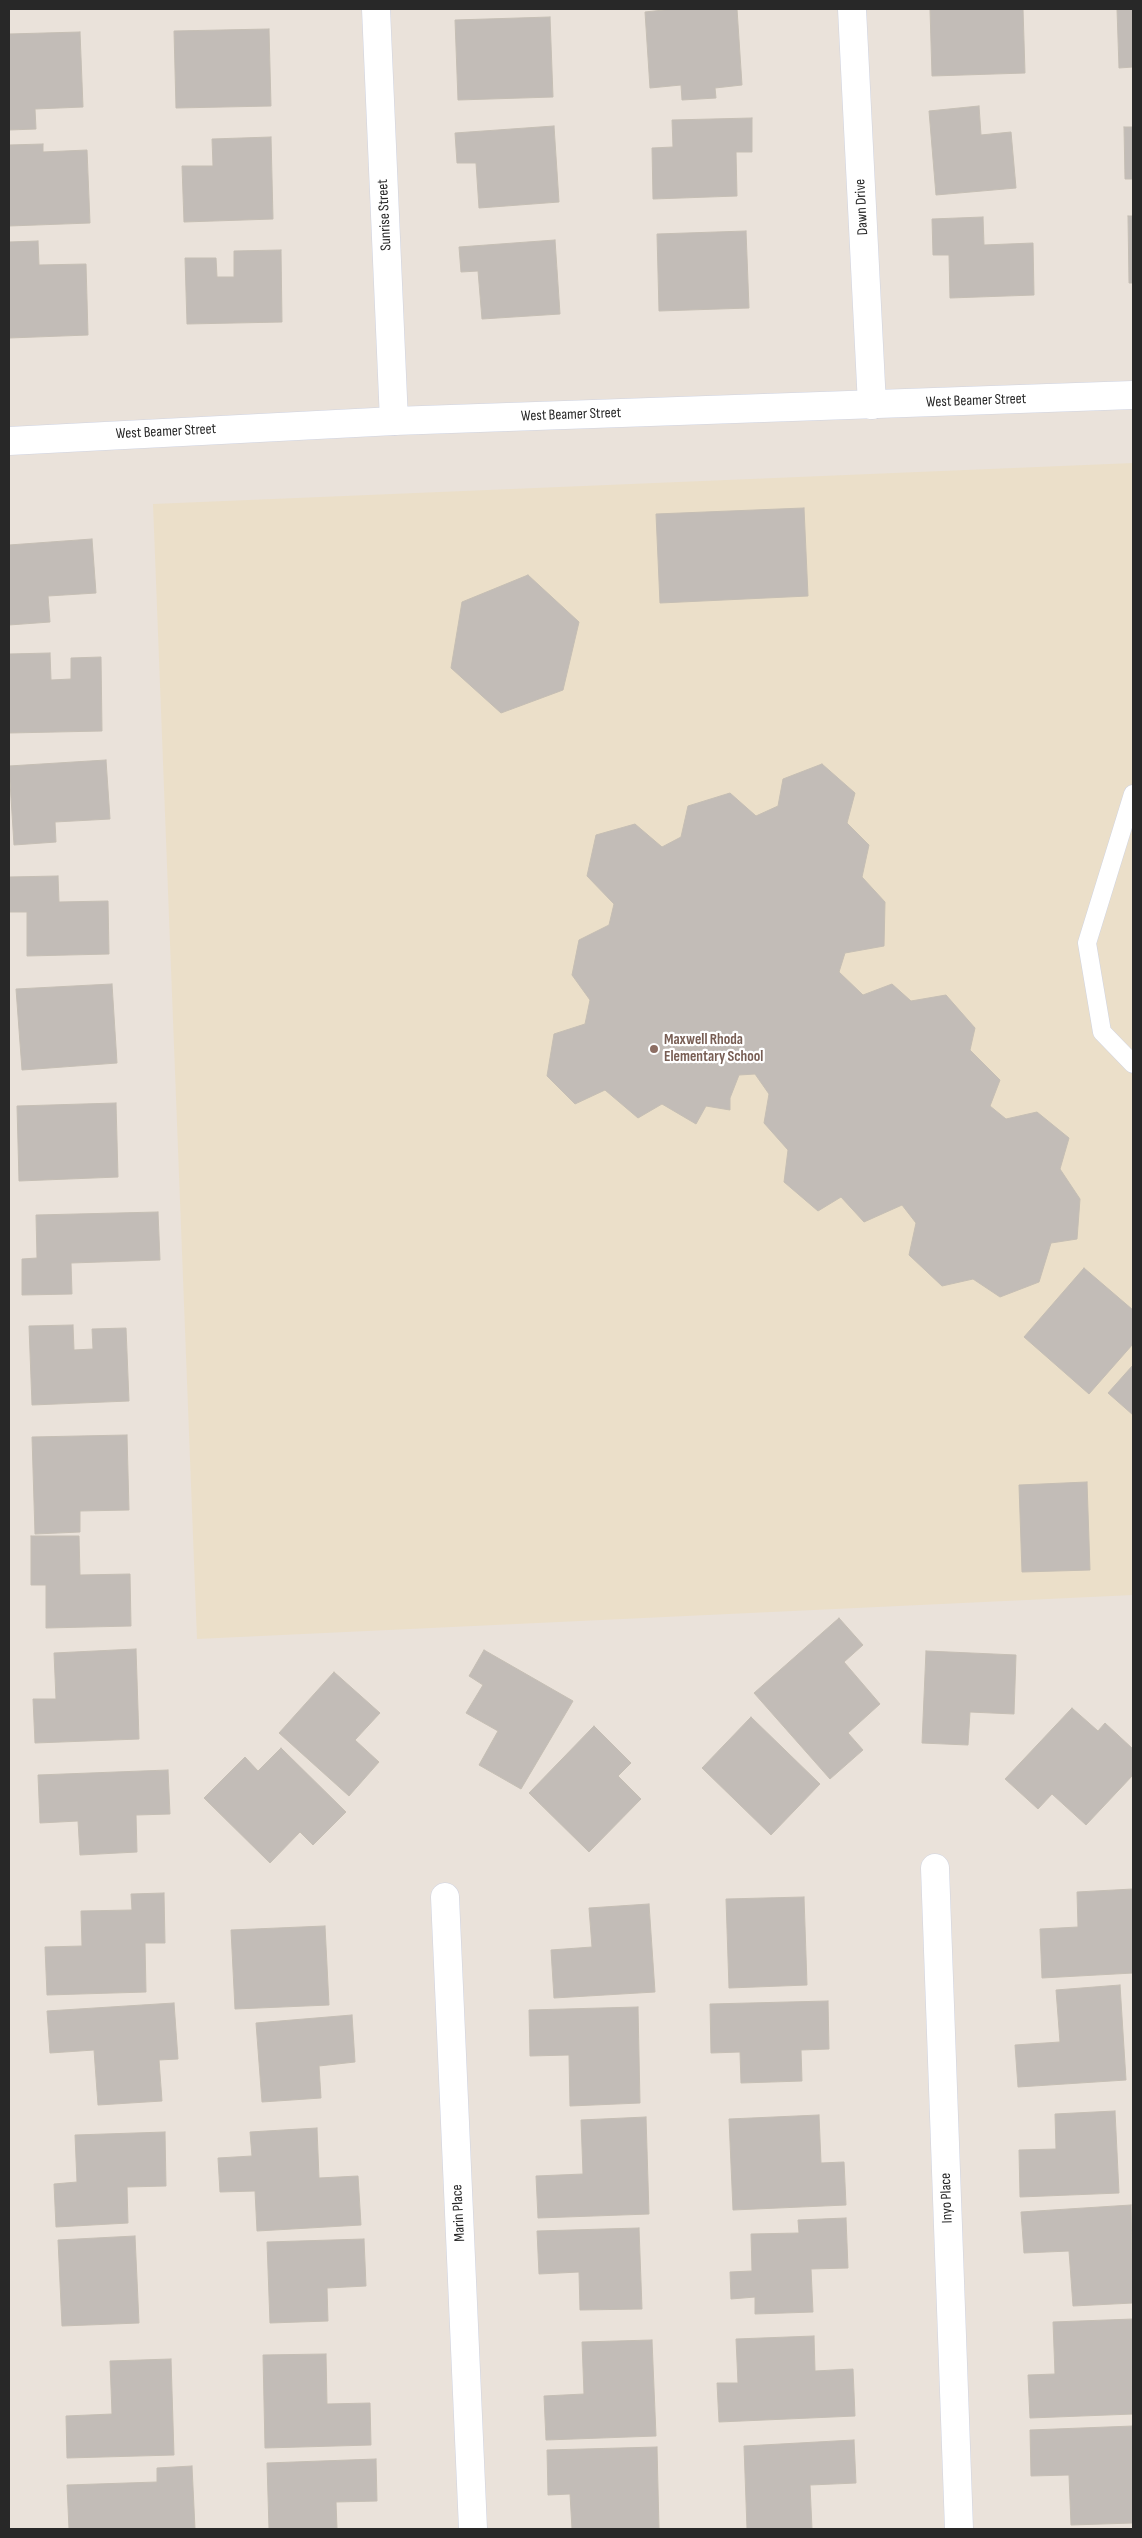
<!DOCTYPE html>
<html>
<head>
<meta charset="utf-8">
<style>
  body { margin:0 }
  #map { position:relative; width:1142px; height:2538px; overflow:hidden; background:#eae2da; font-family:"Sofia Sans Condensed",sans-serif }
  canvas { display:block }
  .frame { position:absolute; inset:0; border:10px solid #282828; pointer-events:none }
</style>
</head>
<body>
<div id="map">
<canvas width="1142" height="2538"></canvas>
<div class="frame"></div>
</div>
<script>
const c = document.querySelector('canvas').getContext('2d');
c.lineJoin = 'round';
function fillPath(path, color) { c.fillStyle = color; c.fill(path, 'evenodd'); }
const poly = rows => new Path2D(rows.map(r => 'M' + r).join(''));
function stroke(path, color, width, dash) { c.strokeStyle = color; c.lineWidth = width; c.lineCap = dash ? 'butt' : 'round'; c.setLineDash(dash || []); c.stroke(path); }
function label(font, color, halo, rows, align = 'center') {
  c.font = font + ' "Sofia Sans Condensed",sans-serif'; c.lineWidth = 4.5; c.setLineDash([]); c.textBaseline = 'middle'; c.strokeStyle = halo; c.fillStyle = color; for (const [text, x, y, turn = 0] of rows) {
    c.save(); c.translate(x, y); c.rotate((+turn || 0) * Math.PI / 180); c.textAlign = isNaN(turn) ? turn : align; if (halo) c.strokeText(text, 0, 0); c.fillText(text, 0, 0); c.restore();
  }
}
fillPath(poly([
  [1133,463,1133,1595,197,1639,153,504]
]), '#ebdfc9');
const building = poly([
  [673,9,737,9,742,85,715,88,716,98,682,100,681,85,650,88,645,12,673,9],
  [930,9,1023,9,1025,73,932,76,930,9],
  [1117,9,1133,9,1133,67,1119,68,1117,9],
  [550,17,553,97,458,100,455,20,550,17],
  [269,29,271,106,176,108,174,31,269,29],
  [80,32,83,107,35,109,36,129,9,130,9,34,80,32],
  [979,106,981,135,1011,132,1016,188,936,195,929,111,979,106],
  [752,118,752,152,736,152,737,196,653,199,652,148,673,147,672,120,752,118],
  [554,126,559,202,479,208,476,163,457,163,455,133,554,126],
  [1124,127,1133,127,1133,179,1125,179,1124,127],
  [271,137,273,219,184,222,182,166,213,166,212,139,271,137],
  [43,144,43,152,87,150,90,223,9,226,9,145,43,144],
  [1128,216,1133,216,1133,283,1129,283,1128,216],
  [983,217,984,245,1033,243,1034,295,950,298,949,255,933,255,932,219,983,217],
  [746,231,749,308,659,311,657,234,746,231],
  [555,240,560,314,482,319,478,271,461,272,459,247,555,240],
  [38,241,39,265,86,264,88,335,9,338,9,242,38,241],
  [281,250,282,322,187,324,185,258,216,258,217,277,234,277,234,251,281,250],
  [804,508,808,596,660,603,656,514,804,508],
  [92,539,96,593,48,596,50,622,9,625,9,545,92,539],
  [528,575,579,622,563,690,501,713,451,668,462,602,528,575],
  [50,653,51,680,71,679,71,658,101,657,102,731,9,733,9,654,50,653],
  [106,760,110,819,55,822,56,842,14,845,9,766,106,760],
  [822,764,855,793,847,823,869,845,862,877,885,902,884,946,845,953,839,972,863,995,892,984,911,1001,946,995,975,1028,970,1050,1000,1080,990,1106,1006,1119,1037,1112,1069,1138,1060,1169,1080,1199,1077,1239,1051,1243,1039,1282,1000,1297,973,1279,942,1286,909,1255,916,1223,902,1205,864,1222,841,1197,818,1211,784,1182,788,1150,764,1123,769,1094,755,1074,739,1075,730,1098,730,1110,706,1106,696,1124,662,1104,638,1118,605,1090,575,1104,547,1076,554,1034,585,1024,590,1000,572,975,579,940,609,925,614,904,587,876,596,835,635,824,662,847,681,837,688,806,730,793,756,816,778,806,783,779,822,764],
  [58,876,59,902,108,901,109,954,27,956,27,912,9,912,9,877,58,876],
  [112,984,117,1063,22,1070,16,989,112,984],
  [116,1103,118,1177,19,1181,17,1106,116,1103],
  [158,1212,160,1260,71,1263,72,1294,22,1295,22,1259,37,1258,36,1215,158,1212],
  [1084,1268,1133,1310,1133,1344,1089,1394,1024,1337,1084,1268],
  [73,1325,74,1350,93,1349,92,1329,126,1328,129,1401,32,1405,29,1326,73,1325],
  [1133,1365,1133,1415,1108,1393,1133,1365],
  [127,1435,129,1510,80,1511,80,1532,35,1534,32,1437,127,1435],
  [1087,1482,1090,1570,1022,1572,1019,1485,1087,1482],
  [31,1536,79,1536,80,1575,130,1574,131,1626,46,1628,46,1585,31,1585,31,1536],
  [839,1618,863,1645,844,1662,880,1704,848,1733,863,1750,830,1779,754,1693,839,1618],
  [136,1649,139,1739,35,1743,33,1699,56,1699,54,1653,136,1649],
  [484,1650,573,1701,521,1789,479,1765,498,1731,466,1713,483,1685,469,1676,484,1650],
  [926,1651,1016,1655,1014,1714,970,1712,968,1745,922,1743,926,1651],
  [334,1672,380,1713,355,1740,379,1762,349,1796,279,1733,334,1672],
  [1072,1708,1098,1731,1105,1723,1133,1749,1133,1775,1086,1825,1052,1794,1038,1809,1005,1779,1072,1708],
  [751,1717,820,1784,771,1835,702,1768,751,1717],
  [594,1726,631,1763,618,1776,641,1799,589,1852,529,1793,594,1726],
  [281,1748,346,1812,313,1845,300,1832,270,1863,204,1798,245,1757,258,1771,281,1748],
  [168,1770,170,1814,136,1815,137,1852,80,1855,78,1821,40,1823,38,1775,168,1770],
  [1133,1889,1133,1973,1042,1978,1040,1929,1078,1927,1077,1892,1133,1889],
  [164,1893,165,1943,145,1943,146,1992,47,1995,45,1947,82,1946,81,1911,132,1910,131,1894,164,1893],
  [804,1897,807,1985,729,1988,726,1899,804,1897],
  [649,1904,655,1992,554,1998,551,1950,592,1947,589,1908,649,1904],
  [325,1926,329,2005,235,2009,231,1930,325,1926],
  [1120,1985,1126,2080,1018,2087,1015,2045,1060,2042,1056,1990,1120,1985],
  [828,2001,829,2049,801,2050,802,2081,741,2083,740,2052,711,2053,710,2004,828,2001],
  [174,2003,178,2059,159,2060,162,2101,98,2105,94,2050,50,2053,47,2011,174,2003],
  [638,2007,640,2103,570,2106,569,2055,530,2056,529,2010,638,2007],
  [352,2015,355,2062,319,2066,321,2098,262,2102,256,2023,352,2015],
  [1115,2111,1119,2193,1020,2197,1019,2150,1056,2149,1055,2114,1115,2111],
  [819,2115,821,2163,844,2162,846,2205,733,2210,729,2119,819,2115],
  [646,2117,649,2214,538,2218,536,2176,583,2174,581,2120,646,2117],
  [317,2128,319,2178,358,2176,361,2225,257,2231,255,2191,220,2192,218,2158,252,2156,250,2132,317,2128],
  [165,2132,166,2186,127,2187,128,2223,56,2227,54,2184,77,2182,75,2135,165,2132],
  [1131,2205,1133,2303,1073,2306,1069,2251,1024,2253,1021,2212,1131,2205],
  [846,2218,848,2268,811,2269,813,2312,755,2314,755,2297,731,2299,730,2272,752,2271,751,2234,799,2233,798,2220,846,2218],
  [639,2228,642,2309,580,2310,579,2272,539,2274,537,2231,639,2228],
  [135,2236,139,2323,62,2326,58,2240,135,2236],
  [364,2239,366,2286,327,2288,328,2321,270,2323,267,2242,364,2239],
  [1133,2319,1133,2414,1030,2418,1028,2375,1055,2374,1053,2322,1133,2319],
  [814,2336,815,2371,853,2369,855,2416,719,2422,717,2383,738,2383,736,2339,814,2336],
  [652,2340,656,2436,546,2440,544,2396,584,2394,582,2342,652,2340],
  [326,2354,327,2404,370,2403,371,2445,265,2448,263,2355,326,2354],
  [171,2359,174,2455,67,2458,66,2416,112,2414,110,2361,171,2359],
  [1133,2426,1133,2523,1071,2525,1069,2475,1031,2476,1030,2430,1133,2426],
  [854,2440,856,2483,810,2485,812,2529,747,2529,744,2446,854,2440],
  [657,2447,659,2529,572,2529,570,2494,548,2495,547,2450,657,2447],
  [376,2459,377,2501,336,2502,337,2529,269,2529,267,2463,376,2459],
  [192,2466,195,2529,69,2529,67,2485,157,2482,157,2468,192,2466]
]);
fillPath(building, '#c2bcb7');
stroke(building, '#c5beb4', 1);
const lane = poly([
  [1133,794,1087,943,1102,1032,1133,1064]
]);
const street = poly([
  [376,9,394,421],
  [852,9,872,405],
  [935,1868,959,2529],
  [445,1897,473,2529]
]);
const secondary = poly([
  [9,441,394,421,1133,395]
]);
stroke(lane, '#cfd3e1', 19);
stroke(street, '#cfd3e1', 29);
stroke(secondary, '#cfd3e1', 29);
stroke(lane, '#fff', 18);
stroke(street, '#fff', 28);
stroke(secondary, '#fff', 28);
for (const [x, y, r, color] of [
  [654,1049,5,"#8d6e63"]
]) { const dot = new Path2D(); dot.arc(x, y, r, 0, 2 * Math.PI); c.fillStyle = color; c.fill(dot); stroke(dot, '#fff', 2); }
label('15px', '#282828', '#fff', [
  ["Dawn Drive",862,207,-93],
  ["Sunrise Street",385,215,-93],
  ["West Beamer Street",976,401,-2],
  ["West Beamer Street",571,415,-2],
  ["West Beamer Street",166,432,-3],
  ["Inyo Place",947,2198,-92],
  ["Marin Place",459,2213,-93]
]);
label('bold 15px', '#785e54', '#fff', [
  ["Maxwell Rhoda",664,1040],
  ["Elementary School",664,1057]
], 'left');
</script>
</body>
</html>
